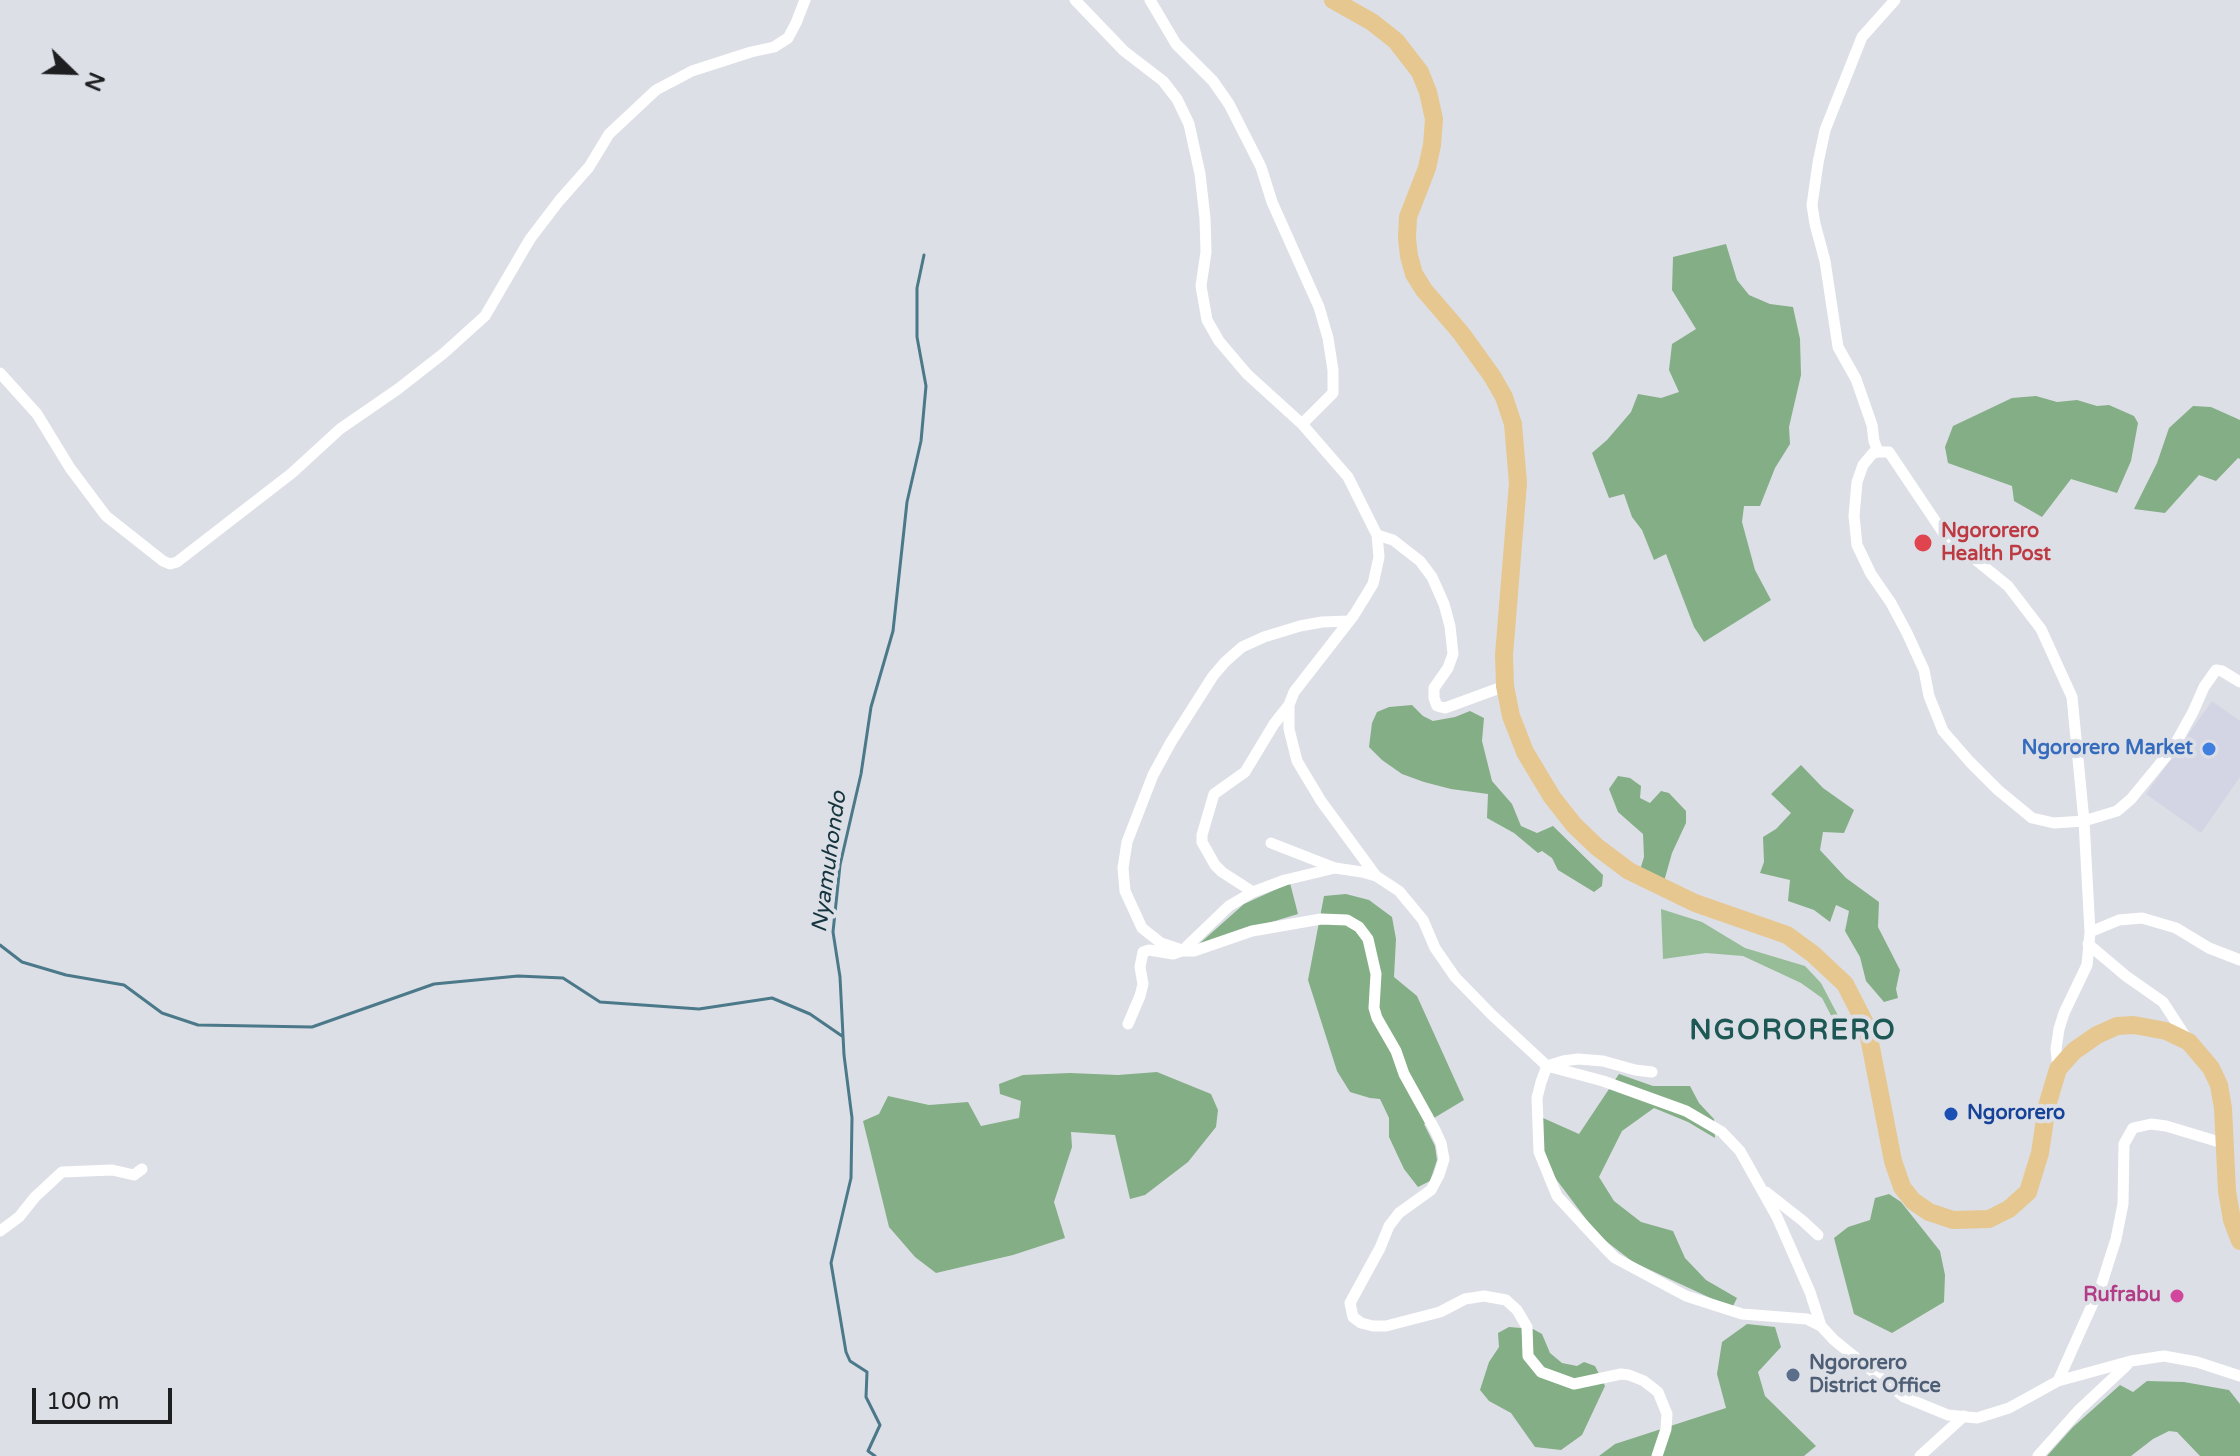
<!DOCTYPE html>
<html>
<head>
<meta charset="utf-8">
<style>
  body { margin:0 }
  #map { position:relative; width:2240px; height:1456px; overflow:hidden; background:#dddfe7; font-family:"Varela Round",sans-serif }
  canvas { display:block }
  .north { position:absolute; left:32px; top:32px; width:80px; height:80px; -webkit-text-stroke:6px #dddfe7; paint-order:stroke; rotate:113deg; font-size:22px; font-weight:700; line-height:32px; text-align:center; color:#1e1f21 }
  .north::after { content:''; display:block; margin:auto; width:28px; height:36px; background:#1e1f21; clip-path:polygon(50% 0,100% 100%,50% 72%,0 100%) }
  .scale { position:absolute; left:32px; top:1388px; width:140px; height:36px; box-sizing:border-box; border:4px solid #1e1f21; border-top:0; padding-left:10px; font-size:24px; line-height:28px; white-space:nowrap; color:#1e1f21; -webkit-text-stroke:6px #dddfe7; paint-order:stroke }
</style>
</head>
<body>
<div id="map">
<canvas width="2240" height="1456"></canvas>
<div class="north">N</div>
<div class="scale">100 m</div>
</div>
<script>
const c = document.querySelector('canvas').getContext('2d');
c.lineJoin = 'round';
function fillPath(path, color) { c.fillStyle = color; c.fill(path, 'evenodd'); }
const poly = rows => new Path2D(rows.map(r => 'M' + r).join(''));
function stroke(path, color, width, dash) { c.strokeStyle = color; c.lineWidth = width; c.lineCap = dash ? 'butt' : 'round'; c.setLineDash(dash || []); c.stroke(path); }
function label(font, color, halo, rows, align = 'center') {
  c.font = font + ' "Varela Round",sans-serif'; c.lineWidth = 8; c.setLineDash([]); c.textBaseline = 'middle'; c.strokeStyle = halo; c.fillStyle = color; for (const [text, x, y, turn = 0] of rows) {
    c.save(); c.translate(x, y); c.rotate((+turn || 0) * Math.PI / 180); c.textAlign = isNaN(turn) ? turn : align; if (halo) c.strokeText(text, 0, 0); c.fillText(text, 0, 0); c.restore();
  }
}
fillPath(poly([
  [2212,701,2240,721,2240,777,2201,833,2146,794]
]), '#d3d5e4');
fillPath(poly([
  [1661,909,1702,922,1745,948,1805,966,1821,983,1844,1027,1839,1031,1822,998,1801,983,1743,956,1706,953,1663,959]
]), '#96bd97');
fillPath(poly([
  [1726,244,1737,280,1749,295,1770,304,1793,307,1800,339,1801,375,1789,427,1790,444,1775,468,1760,506,1744,506,1742,522,1755,570,1771,600,1704,642,1694,627,1666,554,1654,560,1642,530,1632,517,1624,494,1609,498,1592,453,1607,440,1631,412,1638,394,1661,398,1679,392,1669,370,1672,344,1696,329,1672,290,1673,257],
  [2036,396,2057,402,2077,400,2097,406,2109,405,2134,416,2138,423,2131,461,2117,493,2071,479,2042,517,2014,501,2012,486,1948,463,1945,447,1953,426,2012,398],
  [2193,406,2211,407,2240,420,2240,459,2238,458,2216,481,2199,475,2165,513,2134,509,2157,463,2169,428],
  [1412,705,1423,716,1433,721,1455,717,1470,711,1484,718,1482,741,1492,781,1512,804,1521,826,1537,833,1553,826,1603,875,1602,886,1594,892,1558,870,1552,858,1542,851,1538,853,1514,833,1487,818,1488,794,1451,789,1424,782,1402,774,1382,760,1369,747,1372,723,1377,712,1389,707],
  [1801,765,1823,788,1854,810,1844,833,1823,832,1820,850,1846,878,1879,902,1878,927,1900,970,1896,989,1898,998,1884,1002,1866,981,1860,957,1845,931,1849,911,1836,905,1830,922,1814,910,1788,901,1790,880,1760,873,1764,862,1763,837,1776,829,1791,813,1771,794],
  [1618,776,1630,778,1641,786,1640,798,1650,803,1661,791,1669,793,1686,811,1686,823,1672,853,1663,885,1640,870,1644,857,1643,834,1618,812,1609,789],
  [1290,883,1298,914,1199,944,1244,904],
  [1346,894,1369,900,1392,917,1396,939,1394,977,1417,996,1464,1100,1424,1124,1435,1146,1437,1160,1430,1181,1418,1187,1404,1169,1389,1137,1389,1118,1380,1099,1370,1098,1350,1092,1337,1071,1308,980,1324,896],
  [1157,1072,1211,1094,1218,1110,1216,1127,1188,1162,1145,1195,1130,1199,1115,1135,1071,1132,1072,1147,1054,1202,1065,1238,1013,1255,936,1273,915,1257,889,1227,863,1121,879,1114,888,1096,929,1105,968,1102,981,1126,1019,1118,1021,1101,1000,1094,999,1084,1023,1075,1070,1073,1118,1075],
  [1619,1074,1653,1086,1690,1086,1699,1103,1714,1119,1715,1138,1688,1122,1654,1108,1622,1131,1599,1177,1614,1201,1641,1222,1673,1231,1685,1258,1706,1280,1737,1298,1732,1308,1633,1262,1598,1235,1553,1175,1543,1151,1543,1118,1579,1134],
  [1889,1194,1901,1202,1940,1251,1945,1275,1944,1302,1892,1333,1854,1314,1834,1238,1848,1227,1870,1220,1875,1198],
  [1747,1324,1775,1327,1781,1347,1758,1372,1765,1396,1816,1446,1804,1456,1599,1456,1615,1444,1726,1408,1717,1374,1722,1342],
  [1509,1327,1533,1329,1542,1334,1550,1353,1562,1363,1577,1366,1584,1362,1595,1366,1605,1386,1582,1435,1561,1450,1535,1447,1511,1413,1489,1401,1480,1390,1489,1362,1499,1347,1498,1333],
  [2147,1381,2184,1382,2229,1390,2240,1404,2240,1456,2200,1456,2177,1432,2169,1431,2153,1439,2131,1456,2047,1456,2073,1427,2120,1385,2133,1392]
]), '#84ae85');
stroke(poly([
  [0,945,22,962,66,975,124,985,162,1013,198,1025,312,1027,434,984,518,976,563,978,600,1002,699,1009,772,998,810,1014,842,1036],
  [875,1456,868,1451,880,1425,866,1397,867,1372,850,1361,846,1352,831,1263,851,1178,852,1118,844,1055,840,977,833,932,840,865,861,774,871,707,893,631,907,502,921,441,926,386,917,337,917,288,924,255]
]), '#4b7989', 3);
stroke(poly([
  [1075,0,1124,51,1163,81,1177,99,1189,124,1200,174,1205,218,1206,252,1201,286,1207,320,1219,341,1247,374,1302,424,1348,477,1377,535,1379,557,1373,584,1354,615,1294,692,1289,705,1289,729,1297,761,1321,801,1376,876,1399,891,1423,920,1435,948,1455,977,1491,1014,1547,1066,1603,1081,1686,1111,1722,1132,1740,1151,1777,1217,1810,1292,1821,1326],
  [1150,0,1176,44,1213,81,1229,104,1261,167,1272,202,1319,307,1328,338,1333,370,1333,393,1302,424],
  [1895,0,1862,37,1825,130,1818,163,1812,205,1815,224,1825,261,1838,347,1856,379,1872,425,1874,441,1878,452,1889,452,1944,534,2008,586,2041,629,2072,697,2084,821,2090,932,2087,965,2064,1013,2059,1029,2056,1049,2058,1068],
  [0,373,37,414,70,468,106,516,163,561,170,564,177,562,292,473,340,429,398,389,444,353,485,316,530,239,559,201,589,167,609,134,656,90,692,71,751,52,774,47,788,38,796,23,805,0],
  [1878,452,1873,453,1863,465,1857,482,1854,516,1857,545,1871,574,1891,603,1907,633,1924,670,1929,696,1943,731,1970,762,1998,790,2032,818,2054,823,2084,821,2117,811,2131,799,2173,748,2193,712,2204,687,2216,670,2222,671,2240,682],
  [1377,535,1393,540,1420,561,1432,577,1444,604,1450,626,1453,654,1448,668,1434,688,1434,698,1437,706,1445,708,1505,686],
  [1271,843,1335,868,1362,872,1376,876],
  [1253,892,1222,872,1215,865,1202,842,1202,835,1214,794,1245,772,1274,724,1289,705],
  [2090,932,2119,920,2142,918,2176,928,2209,948,2240,960],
  [2088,944,2126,976,2163,1002,2187,1039],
  [1182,950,1161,943,1142,928,1125,891,1123,868,1127,842,1153,775,1171,742,1213,676,1225,662,1242,647,1264,637,1300,626,1322,622,1349,621],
  [1182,951,1229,906,1253,892,1285,880,1335,868],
  [1128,1024,1140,996,1143,984,1140,967,1143,952,1149,950,1173,954,1182,951,1194,951,1252,931,1321,919,1347,920,1359,927,1368,939,1376,974,1374,1008,1377,1018,1396,1051,1404,1074,1435,1130,1441,1143,1444,1159,1439,1175,1431,1190,1399,1213,1389,1226,1380,1248,1350,1303,1353,1317,1361,1323,1373,1326,1386,1326,1440,1312,1465,1299,1484,1296,1506,1300,1517,1310,1527,1327,1528,1356,1541,1372,1574,1384,1621,1374,1629,1375,1644,1381,1658,1392,1667,1414,1666,1429,1657,1456],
  [1652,1072,1635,1070,1603,1061,1578,1059,1563,1061,1547,1066,1541,1082,1537,1098,1539,1152,1557,1196,1605,1248,1615,1258,1686,1296,1742,1314,1807,1319,1821,1326,1834,1340,1904,1397,1948,1415,1977,1418,2009,1408,2058,1381,2131,1361,2164,1356,2197,1362,2240,1376],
  [1766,1192,1803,1221,1818,1235],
  [0,1231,19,1217,35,1197,62,1172,112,1170,134,1175,142,1169],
  [2058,1381,2102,1283,2116,1239,2123,1204,2124,1144,2133,1128,2151,1124,2166,1126,2226,1144],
  [1920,1456,1964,1416],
  [2038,1456,2079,1410,2127,1365]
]), '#fff', 11);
stroke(poly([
  [1333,0,1372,22,1396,41,1420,72,1428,92,1434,119,1432,145,1427,168,1408,217,1407,238,1409,256,1414,274,1424,290,1461,333,1492,376,1504,397,1513,424,1518,483,1504,655,1505,686,1511,716,1525,752,1552,797,1574,825,1597,847,1629,871,1695,903,1787,935,1813,954,1845,984,1867,1027,1893,1161,1902,1187,1913,1201,1929,1212,1953,1220,1989,1219,2009,1209,2028,1192,2040,1153,2047,1106,2058,1069,2074,1051,2097,1035,2117,1026,2134,1025,2166,1031,2189,1042,2211,1068,2219,1085,2223,1108,2227,1191,2232,1220,2240,1241]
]), '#e6c78f', 18);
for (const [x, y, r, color] of [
  [1923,543,10,"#e0444e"],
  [2209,749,8,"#3f7fe0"],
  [1951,1114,8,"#1a4fb4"],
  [2177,1296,8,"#d1479c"],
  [1793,1375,8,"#5c6f8a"]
]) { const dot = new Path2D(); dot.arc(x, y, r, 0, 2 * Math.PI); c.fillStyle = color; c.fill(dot); stroke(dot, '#dddfe7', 3); }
label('bold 20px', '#be3a42', '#dddfe7', [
  ["Ngororero",1941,532],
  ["Health Post",1941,555]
], 'left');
label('bold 20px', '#366cbe', '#dddfe7', [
  ["Ngororero Market",2193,749]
], 'right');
label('bold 20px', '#164399', '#dddfe7', [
  ["Ngororero",1967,1114]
], 'left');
label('bold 20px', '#b23c85', '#dddfe7', [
  ["Rufrabu",2161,1296]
], 'right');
label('bold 20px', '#4e5e75', '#dddfe7', [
  ["Ngororero",1809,1364],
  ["District Office",1809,1387]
], 'left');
label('italic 22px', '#14343e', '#dddfe7', [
  ["Nyamuhondo",830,862,-82]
]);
c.letterSpacing = '2px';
label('bold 28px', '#1d5855', '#dddfe7', [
  ["NGORORERO",1793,1032]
]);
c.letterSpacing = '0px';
</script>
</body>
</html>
